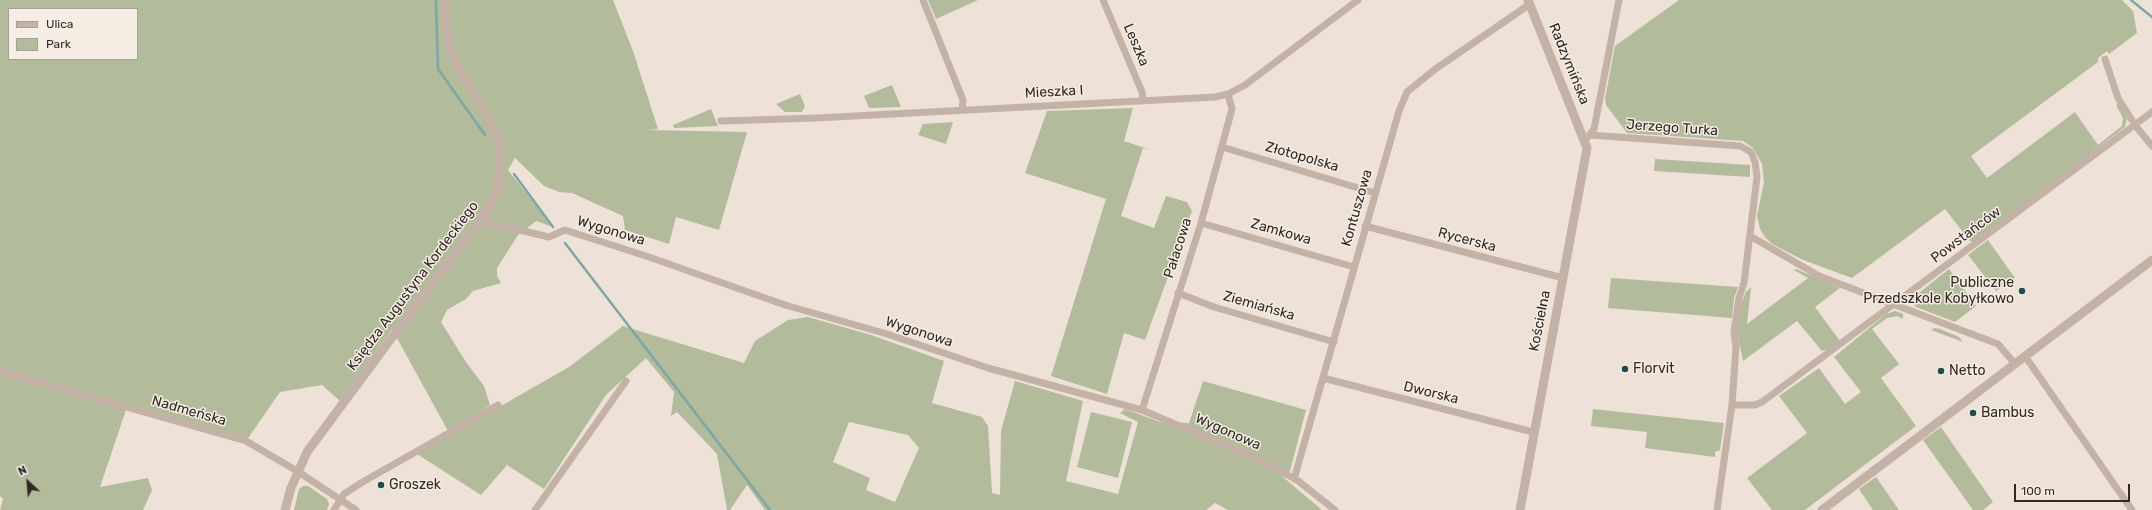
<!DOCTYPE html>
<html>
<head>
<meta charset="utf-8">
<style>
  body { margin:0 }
  #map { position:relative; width:2152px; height:510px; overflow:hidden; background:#eee2d8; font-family:Rubik,sans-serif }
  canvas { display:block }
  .legend { position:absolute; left:8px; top:8px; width:130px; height:52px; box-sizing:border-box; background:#f6ede4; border:1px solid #a79f98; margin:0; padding:5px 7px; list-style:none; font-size:12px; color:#312926 }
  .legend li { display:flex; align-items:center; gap:8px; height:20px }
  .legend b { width:20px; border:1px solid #a79f98 }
  .north { position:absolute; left:8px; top:462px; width:40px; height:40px; -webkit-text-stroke:3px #f6ede4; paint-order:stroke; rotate:334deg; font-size:11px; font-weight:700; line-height:16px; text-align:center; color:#312926 }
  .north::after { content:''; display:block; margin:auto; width:14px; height:18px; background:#312926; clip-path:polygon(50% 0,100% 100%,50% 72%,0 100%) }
  .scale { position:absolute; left:2014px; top:484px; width:116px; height:18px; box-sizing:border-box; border:2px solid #312926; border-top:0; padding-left:5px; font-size:12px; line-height:14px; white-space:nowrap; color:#312926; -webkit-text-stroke:3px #f6ede4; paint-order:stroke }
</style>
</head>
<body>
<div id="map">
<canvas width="2152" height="510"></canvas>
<ul class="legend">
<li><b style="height:5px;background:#c4b2a6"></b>Ulica</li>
<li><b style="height:11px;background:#b2bb9a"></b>Park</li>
</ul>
<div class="north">N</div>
<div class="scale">100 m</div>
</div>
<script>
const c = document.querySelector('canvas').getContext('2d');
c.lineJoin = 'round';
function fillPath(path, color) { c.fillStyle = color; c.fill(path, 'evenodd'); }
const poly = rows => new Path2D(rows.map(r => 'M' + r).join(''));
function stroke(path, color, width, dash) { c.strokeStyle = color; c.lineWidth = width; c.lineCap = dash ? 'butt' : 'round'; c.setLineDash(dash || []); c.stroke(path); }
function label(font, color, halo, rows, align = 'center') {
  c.font = font + ' Rubik,sans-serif'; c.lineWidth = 3; c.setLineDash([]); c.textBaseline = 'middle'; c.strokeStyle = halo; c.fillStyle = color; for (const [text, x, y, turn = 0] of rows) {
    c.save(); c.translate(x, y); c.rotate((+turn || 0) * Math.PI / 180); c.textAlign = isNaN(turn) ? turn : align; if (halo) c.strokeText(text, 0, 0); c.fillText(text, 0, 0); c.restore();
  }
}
fillPath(poly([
  [0,0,613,0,633,51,658,129,647,130,747,132,719,230,676,217,669,244,625,230,623,216,572,193,559,192,544,186,515,158,508,170,553,227,536,221,518,235,497,268,497,276,501,283,473,291,466,299,447,310,441,322,466,362,484,386,490,405,453,428,448,431,392,329,340,401,322,385,280,392,246,441,127,407,100,487,148,478,152,490,143,510,0,510,3,499,0,496],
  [9,9,137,9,137,59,9,59],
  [928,0,978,0,936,19],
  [1679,0,2122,0,2133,11,2137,33,2109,54,2107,51,2098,58,2098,62,1971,156,1987,178,2075,112,2098,145,2122,126,2123,118,2116,105,2118,104,2127,118,2125,127,1975,242,1970,241,1945,209,1852,278,1803,260,1772,244,1765,237,1760,229,1757,216,1764,182,1762,164,1753,148,1743,141,1627,133,1606,105,1605,99,1615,46],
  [892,85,901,107,869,108,864,96],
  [800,94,805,106,802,112,785,112,776,104],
  [1133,108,1124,141,1151,150,1143,148,1121,216,1154,228,1166,196,1187,202,1192,211,1145,340,1124,333,1107,394,1051,376,1106,199,1025,173,1047,111],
  [711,109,718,126,674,128,673,125],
  [953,122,946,144,918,135,923,124],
  [1655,159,1750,165,1750,177,1654,171],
  [1988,240,2015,278,1996,291,1968,255],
  [1796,269,1840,288,1815,307,1840,341,1829,349,1822,351,1797,321,1743,361,1737,332,1742,301,1746,292,1751,287,1747,324,1808,278,1794,270],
  [1949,269,1976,306,1955,322,1916,307,1913,303,1914,297],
  [1611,278,1738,287,1734,298,1732,318,1608,308],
  [1895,311,1903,314,1903,319,1897,316,1887,318,1872,329,1899,364,1881,378,1916,426,1805,510,1772,510,1747,478,1807,433,1779,396,1819,368,1845,404,1861,392,1834,357,1886,314],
  [808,317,871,335,944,361,932,403,982,417,988,426,992,493,1000,495,1001,431,1015,381,1083,401,1066,481,1118,494,1138,422,1120,413,1125,409,1160,422,1189,423,1203,381,1306,410,1290,471,1283,477,1322,510,1228,510,1215,503,1206,510,765,510,747,485,730,510,727,510,717,454,677,412,671,416,674,392,646,358,606,395,544,489,507,465,481,495,417,454,569,367,623,326,744,363,755,341,788,320],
  [849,422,908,435,919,448,895,502,866,490,870,478,833,462],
  [1934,328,1940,329,1959,337,1963,342,1931,330],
  [1593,409,1724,423,1720,450,1715,452,1715,457,1645,448,1647,432,1591,426],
  [1091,412,1132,422,1118,478,1077,467],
  [1941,427,1993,502,1983,510,1973,510,1923,440],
  [1876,477,1899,510,1873,510,1859,489],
  [303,486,308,486,327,499,329,504,327,510,294,510,299,489]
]), '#b2bb9a');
stroke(poly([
  [436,0,438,69,485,135],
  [2131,0,2152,17],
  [514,174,553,227],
  [565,243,770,510]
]), '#7ba8a6', 2.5);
stroke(poly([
  [923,0,963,100,962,110],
  [1103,0,1142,92,1143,100],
  [2105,59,2118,98,2135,125,2152,146],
  [721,121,816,118,1215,97,1228,94,1245,85,1358,0],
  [1590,135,1740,146,1751,152,1755,162,1757,177,1744,283,1739,298,1734,332,1736,347,1732,405,1717,510],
  [1588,137,1594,129,1619,0],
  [1222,147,1375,193],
  [481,221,549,237,565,230,646,256,785,305,887,334,988,368,1142,410,1253,457,1297,480,1335,510],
  [1201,223,1354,267],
  [1365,226,1563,278],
  [1750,236,1819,276,1998,344,2015,364],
  [1178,293,1214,307,1334,342],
  [2025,356,2132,510],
  [0,371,246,441,297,471,356,510],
  [1323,378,1533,432],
  [1732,405,1755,405,1762,402,2152,112],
  [1142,410,1201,223,1232,109,1228,94],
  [1294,479,1399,111,1407,92,1434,70,1530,4],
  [334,510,344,494,361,483,498,405],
  [535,510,626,381]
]), '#c4b2a6', 7);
stroke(poly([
  [285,510,291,488,307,452,390,340,481,221,496,193,501,164,498,140,489,119,460,71,450,50,447,33,445,0],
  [1520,510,1587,148,1528,0],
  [1822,510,2152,260]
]), '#c4b2a6', 9);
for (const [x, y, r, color] of [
  [2022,291,4,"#204e4e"],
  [1625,369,4,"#204e4e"],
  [1941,371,4,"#204e4e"],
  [1973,413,4,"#204e4e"],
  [381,485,4,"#204e4e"]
]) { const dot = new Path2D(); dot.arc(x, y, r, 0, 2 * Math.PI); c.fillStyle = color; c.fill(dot); stroke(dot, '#f6ede4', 1.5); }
label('14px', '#312926', '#f6ede4', [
  ["Leszka",1136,45,67],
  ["Radzymińska",1569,64,68],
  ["Mieszka I",1054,92,-3],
  ["Jerzego Turka",1672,128,4],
  ["Złotopolska",1302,157,16],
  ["Kontuszowa",1357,208,-74],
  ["Wygonowa",611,231,17],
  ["Zamkowa",1281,232,16],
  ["Powstańców",1966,235,-37],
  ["Rycerska",1467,240,15],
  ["Pałacowa",1178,248,-72],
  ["Księdza Augustyna Kordeckiego",413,286,-53],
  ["Ziemiańska",1259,306,16],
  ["Kościelna",1540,321,-79],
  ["Wygonowa",919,332,18],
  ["Dworska",1431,393,14],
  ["Nadmeńska",189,411,16],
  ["Wygonowa",1228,432,24]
]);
label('14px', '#312926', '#f6ede4', [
  ["Publiczne",2014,283,"right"],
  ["Przedszkole Kobyłkowo",2014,299,"right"],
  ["Florvit",1633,369],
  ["Netto",1949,371],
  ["Bambus",1981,413],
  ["Groszek",389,485]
], 'left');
</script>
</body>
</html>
